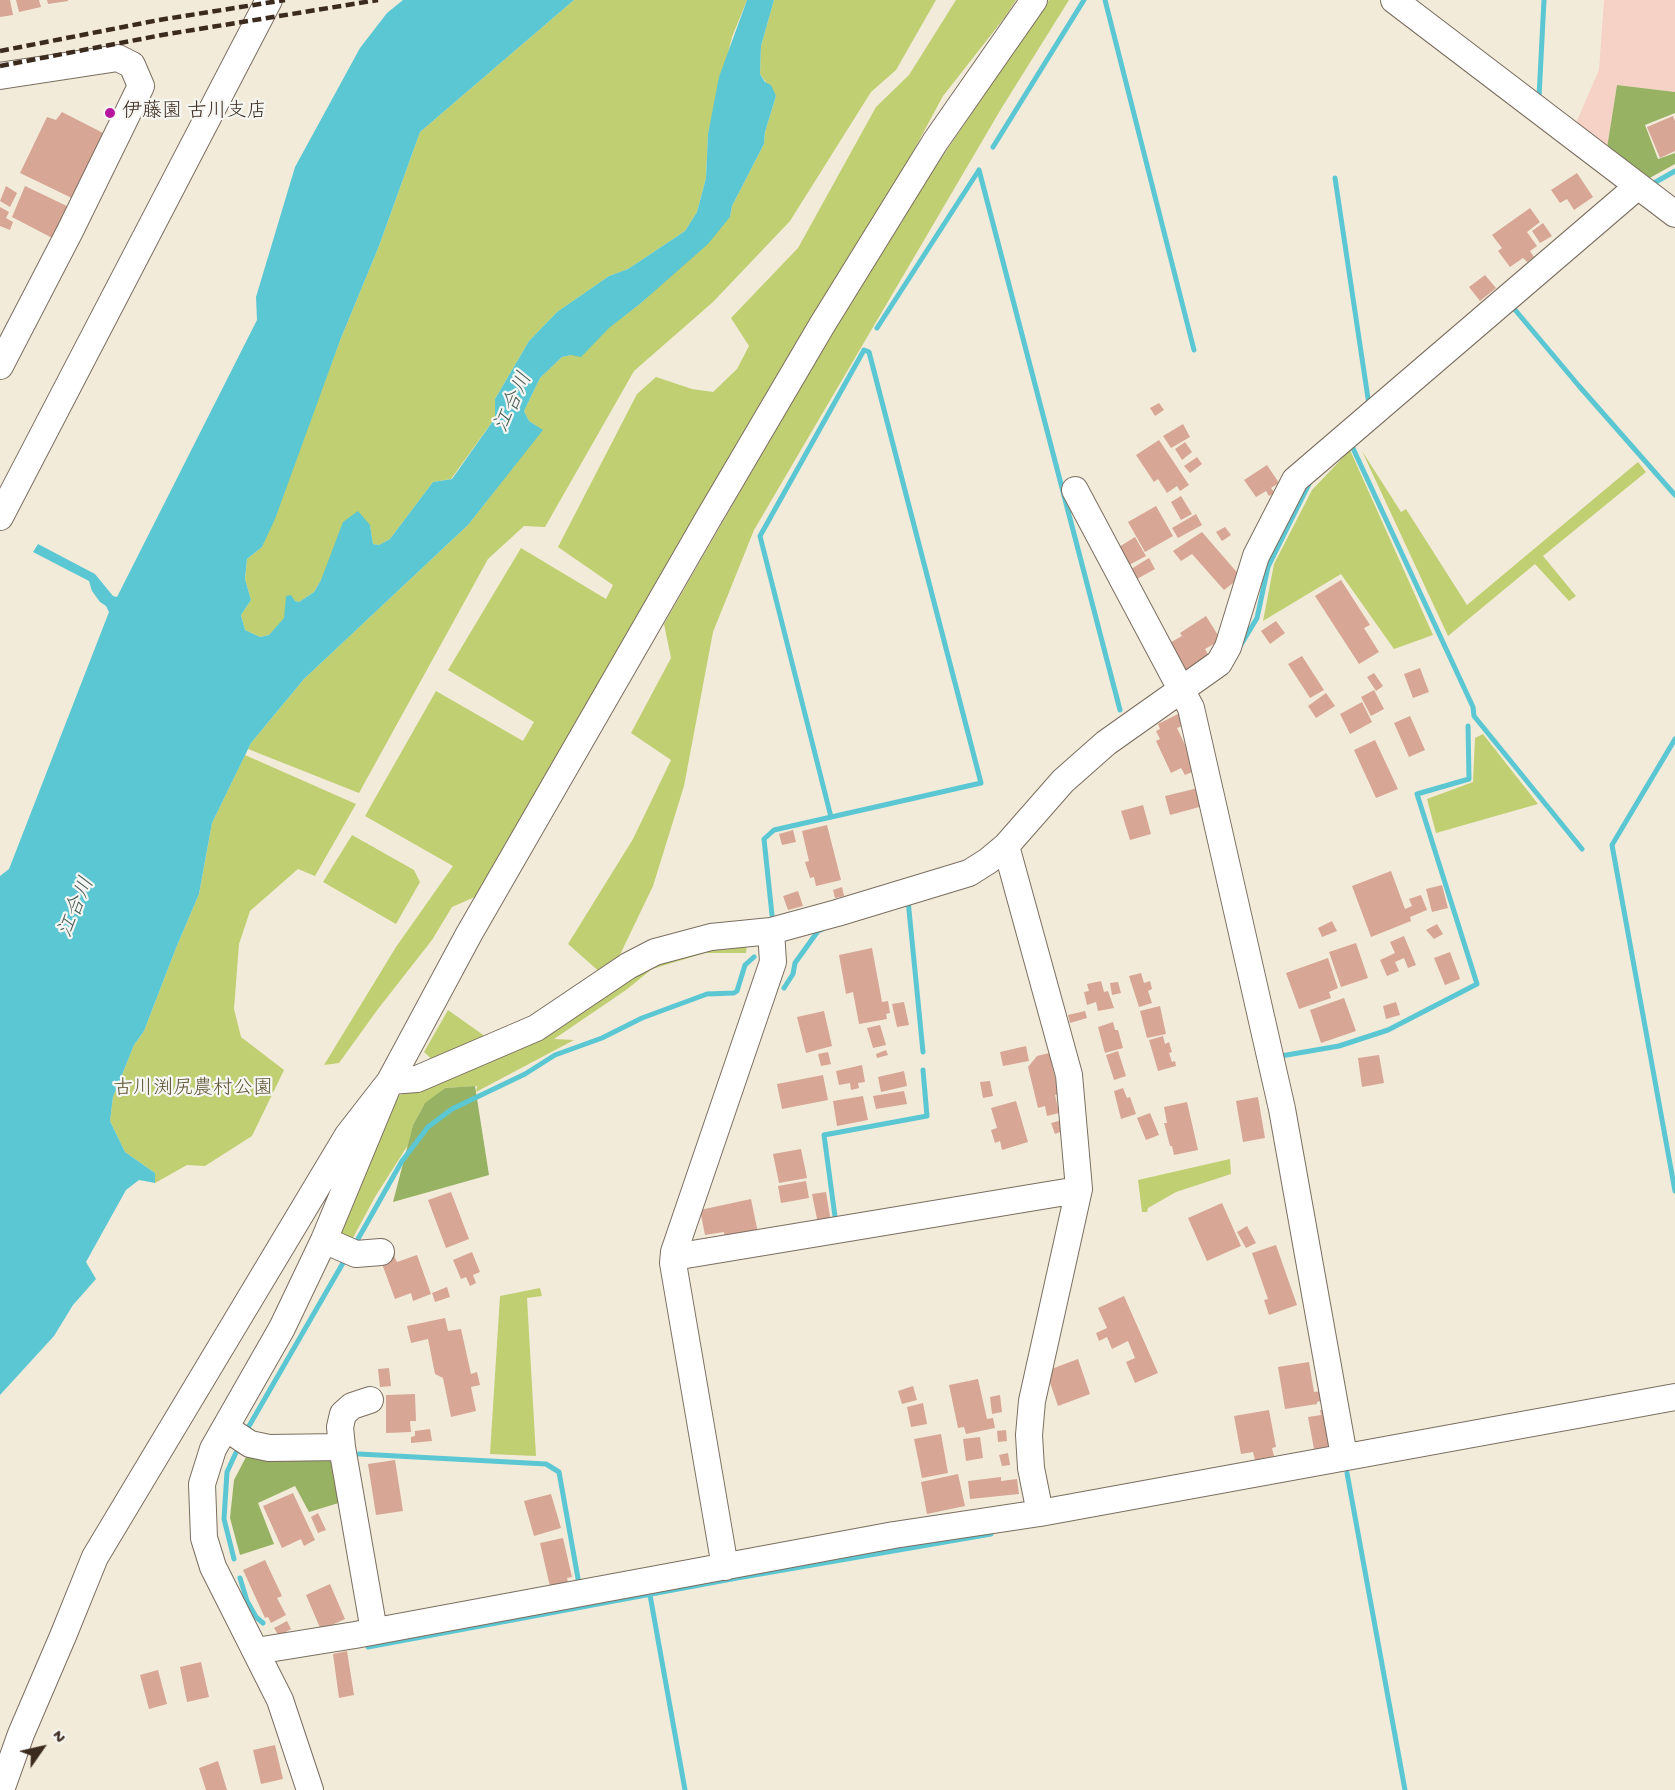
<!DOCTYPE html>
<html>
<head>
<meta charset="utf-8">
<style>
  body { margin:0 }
  #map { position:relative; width:1675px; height:1790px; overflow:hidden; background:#f3ebda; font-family:"Gochi Hand",sans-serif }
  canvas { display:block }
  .north { position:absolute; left:12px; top:1718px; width:60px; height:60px; -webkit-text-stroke:4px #f6f6f2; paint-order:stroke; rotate:56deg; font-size:16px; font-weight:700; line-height:24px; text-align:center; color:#3b2a1e }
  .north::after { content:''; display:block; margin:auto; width:21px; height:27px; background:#3b2a1e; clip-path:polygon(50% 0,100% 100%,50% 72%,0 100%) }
</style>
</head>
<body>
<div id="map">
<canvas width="1675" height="1790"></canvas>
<div class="north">N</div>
</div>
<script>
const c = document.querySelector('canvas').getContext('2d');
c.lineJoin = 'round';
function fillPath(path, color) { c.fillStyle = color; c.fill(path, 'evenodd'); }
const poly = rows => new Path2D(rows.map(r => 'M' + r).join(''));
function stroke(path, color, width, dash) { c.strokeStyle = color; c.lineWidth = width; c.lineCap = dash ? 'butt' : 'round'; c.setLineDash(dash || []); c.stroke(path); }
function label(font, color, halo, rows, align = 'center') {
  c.font = font + ' "Gochi Hand","Klee One",sans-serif'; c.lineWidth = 4.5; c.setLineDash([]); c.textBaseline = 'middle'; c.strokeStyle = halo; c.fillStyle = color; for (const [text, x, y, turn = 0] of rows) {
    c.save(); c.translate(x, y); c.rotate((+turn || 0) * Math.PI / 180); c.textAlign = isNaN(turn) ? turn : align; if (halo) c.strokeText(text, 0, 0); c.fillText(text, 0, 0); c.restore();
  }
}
fillPath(poly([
  [1604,0,1675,0,1675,92,1617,85,1607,148,1576,123,1599,70]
]), '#f6d1c5');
fillPath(poly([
  [574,0,747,0,732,37,708,134,706,178,697,212,685,231,628,269,609,276,557,312,529,341,495,399,495,418,451,479,433,482,390,539,379,545,373,544,370,525,321,580,314,592,299,602,295,601,292,598,285,618,269,635,260,637,245,630,241,615,251,600,245,579,247,559,262,547,341,338,379,246,420,132],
  [774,0,936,0,896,70,871,92,790,221,713,302,634,371,545,527,524,526,488,559,359,793,248,749,251,743,304,679,468,525,542,430,529,421,524,411,540,378,562,357,571,355,641,303,730,217,732,206,764,144,765,132,776,96,760,74,761,46],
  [956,0,1016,0,1005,17,943,96,901,174,477,896,452,907,432,940,378,1009,339,1063,324,1065,396,947,453,866,365,816,436,691,523,741,534,722,448,670,521,548,606,599,613,585,558,547,637,394,656,377,692,389,713,392,737,369,749,346,731,318,798,248,876,107,909,75],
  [1049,0,1069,0,1001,109,754,530,713,632,684,786,653,886,617,961,602,974,568,944,633,839,671,760,631,733,671,658,664,624,880,248],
  [1350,450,1433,635,1394,649,1341,574,1263,621,1274,564,1312,490],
  [1362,451,1401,512,1406,509,1467,605,1638,462,1646,472,1543,556,1576,596,1569,601,1535,564,1448,636],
  [1483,734,1538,804,1436,833,1427,799,1473,782,1475,738],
  [245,755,356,804,315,876,298,869,250,911,239,944,234,1009,241,1037,284,1070,252,1136,205,1166,187,1165,155,1183,155,1173,125,1152,110,1121,113,1097,134,1045,144,1031,176,948,199,894,212,823],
  [352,835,414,870,420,882,396,924,323,882],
  [747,943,746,953,705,953,652,969,626,990,554,1039,574,1040,476,1092,477,1086,445,1088,424,1105,413,1125,408,1145,375,1197,349,1245,335,1239,397,1096,448,1078,662,957],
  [448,1010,486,1037,437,1064,424,1052],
  [1230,1159,1231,1174,1176,1192,1148,1208,1147,1212,1142,1212,1138,1180],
  [540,1288,542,1296,527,1298,536,1456,490,1454,500,1296]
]), '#bfcf71');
fillPath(poly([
  [1617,85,1675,92,1675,113,1645,125,1658,159,1675,153,1675,164,1646,180,1607,148],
  [475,1086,489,1175,393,1202,413,1125,425,1103,445,1088],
  [247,1455,328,1458,335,1466,342,1502,309,1512,295,1486,258,1503,274,1544,240,1555,230,1518,234,1480]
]), '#97b263');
fillPath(poly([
  [403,0,574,0,420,132,379,246,341,338,275,519,262,547,247,559,245,579,251,600,241,615,245,630,260,637,269,635,284,618,286,596,291,595,295,601,299,602,314,592,321,580,343,522,358,511,370,525,373,544,379,545,390,539,433,482,452,479,495,418,495,399,529,341,557,312,609,276,628,269,685,231,697,212,706,178,708,134,719,77,747,0,774,0,761,46,760,74,765,82,771,85,776,96,765,132,764,144,732,206,730,217,708,244,641,303,609,328,581,357,571,355,562,357,540,378,524,411,529,421,543,430,468,525,304,679,251,743,212,823,199,894,176,948,144,1031,134,1045,113,1097,110,1121,125,1152,155,1173,155,1183,139,1180,126,1190,86,1262,96,1279,73,1305,54,1336,0,1395,0,876,9,869,109,612,106,606,100,602,92,591,89,581,33,552,38,544,95,574,113,596,117,597,257,320,256,297,295,167,360,48,387,13]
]), '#5bc7d3');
stroke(poly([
  [1105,0,1194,350],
  [1541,100,1539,97,1544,0],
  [993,147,1084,0],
  [979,170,1120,710],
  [1335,178,1369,405],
  [1654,183,1675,171],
  [1511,305,1579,386,1675,495],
  [877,328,979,170],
  [1351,444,1473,707,1474,716,1582,849],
  [1239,648,1257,618,1268,567,1309,484],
  [1675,739,1612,845,1675,1191],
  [908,900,923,1052],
  [772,915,764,839,774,830,981,783,869,352,864,350,760,536,831,817],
  [784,988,793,974,795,963,818,931,821,930],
  [1281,1056,1339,1046,1388,1030,1477,984,1417,794,1469,779,1468,726],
  [836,1224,824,1135,927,1116,923,1070],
  [354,1246,402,1161,428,1127,452,1109,525,1074,555,1055,602,1038,642,1018,707,994,734,993,737,991,745,965,754,957],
  [245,1433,347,1256],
  [359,1454,546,1464,559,1472,579,1584],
  [1347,1473,1405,1790],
  [234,1559,224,1519,227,1472,240,1444],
  [240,1578,247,1601,256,1617,263,1623],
  [650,1595,685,1790],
  [368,1647,737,1578,991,1534]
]), '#5bc7d3', 5);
fillPath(poly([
  [0,0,10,0,13,15,0,17],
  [16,0,39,0,41,7,19,12],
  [47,0,68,0,68,1,48,4],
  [62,112,109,136,78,201,20,173,47,117,56,120],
  [1673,116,1675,121,1675,151,1660,158,1647,127],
  [1577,173,1593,197,1574,210,1567,199,1560,203,1551,190],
  [6,186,17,193,10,207,0,201],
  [25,186,71,208,56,240,12,217],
  [0,207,9,212,6,218,13,222,10,230,0,226],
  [1530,208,1540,222,1527,232,1537,246,1530,251,1534,257,1527,262,1523,258,1510,267,1498,251,1502,248,1492,235],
  [1543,223,1552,236,1540,243,1532,231],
  [1485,275,1496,288,1480,301,1469,287],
  [1159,403,1164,410,1155,416,1150,408],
  [1183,424,1190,437,1171,448,1163,436],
  [1159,440,1189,485,1180,491,1177,486,1167,493,1158,479,1154,482,1136,455],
  [1185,442,1192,452,1182,460,1175,449],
  [1197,457,1202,464,1190,473,1184,466],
  [1267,465,1279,483,1271,488,1275,493,1269,496,1266,491,1256,497,1244,480],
  [1181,496,1192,514,1181,520,1171,502],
  [1156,506,1173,536,1145,552,1128,522],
  [1196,514,1202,525,1178,538,1172,528],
  [1225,527,1231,535,1222,541,1216,532],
  [1202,532,1241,577,1224,590,1192,554,1181,561,1173,551],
  [1135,537,1146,556,1129,565,1119,547],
  [1149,558,1155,569,1137,579,1131,569],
  [1341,580,1370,625,1364,628,1379,652,1359,664,1315,596],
  [1206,616,1221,640,1205,649,1210,658,1184,674,1166,645,1182,636,1180,633],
  [1276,621,1285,633,1270,644,1261,631],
  [1302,656,1324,690,1310,698,1288,664],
  [1420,668,1429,692,1413,698,1404,674],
  [1374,673,1383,686,1376,691,1367,677],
  [1374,690,1384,709,1371,716,1361,697],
  [1326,693,1335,706,1316,718,1308,706],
  [1362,702,1372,722,1350,734,1340,714],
  [1180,713,1185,725,1177,728,1197,770,1185,775,1181,768,1171,773,1156,741,1160,739,1156,731,1160,729,1158,724],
  [1410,716,1425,750,1409,757,1394,723],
  [1375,740,1398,789,1376,798,1354,750],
  [1198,788,1203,806,1170,815,1165,796],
  [1143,805,1151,834,1130,840,1121,811],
  [827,825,841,880,816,886,814,877,810,878,805,862,809,861,802,831],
  [793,830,796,842,782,845,779,834],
  [1391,871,1405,909,1412,906,1409,899,1421,895,1427,910,1410,917,1411,921,1371,937,1352,886],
  [1442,885,1448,908,1432,912,1426,889],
  [842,887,844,896,835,898,833,890],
  [798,891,803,906,788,910,783,896],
  [1332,921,1337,931,1322,937,1318,928],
  [1437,924,1443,934,1434,939,1426,930],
  [1404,936,1416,965,1408,968,1404,958,1395,962,1399,971,1387,976,1380,960,1395,953,1390,942],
  [1356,943,1368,978,1341,987,1329,952],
  [872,948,882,1002,888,1001,890,1013,886,1014,887,1019,859,1024,853,992,846,994,839,955],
  [1450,952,1460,979,1445,985,1434,958],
  [1328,958,1338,988,1329,992,1331,998,1299,1009,1286,973],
  [1141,973,1144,983,1150,981,1152,989,1148,991,1152,1003,1139,1007,1129,976],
  [1101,981,1104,992,1108,991,1114,1008,1098,1011,1096,1002,1087,1005,1084,992,1089,991,1087,984],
  [1118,982,1121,993,1112,995,1110,983],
  [1344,998,1356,1031,1321,1043,1310,1010],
  [904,1002,909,1025,897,1027,892,1004],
  [1396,1002,1400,1015,1386,1019,1383,1006],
  [1160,1006,1166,1034,1147,1038,1140,1011],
  [824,1011,832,1046,806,1053,797,1017],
  [1085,1011,1087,1018,1070,1023,1068,1015],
  [1113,1022,1115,1030,1118,1030,1123,1048,1105,1053,1098,1027],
  [880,1025,886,1045,873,1048,867,1028],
  [1163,1036,1165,1044,1169,1042,1172,1052,1169,1053,1172,1062,1175,1061,1176,1066,1158,1071,1149,1040],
  [1026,1046,1029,1061,1003,1066,1000,1052],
  [886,1050,888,1055,877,1058,876,1054],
  [1118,1051,1126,1076,1114,1080,1106,1055],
  [828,1052,831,1064,821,1066,818,1054],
  [1049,1053,1059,1094,1055,1095,1059,1113,1047,1116,1045,1106,1038,1108,1028,1067,1037,1056],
  [1379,1055,1384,1083,1362,1087,1358,1058],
  [862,1065,865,1082,858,1083,859,1088,851,1090,850,1083,839,1085,836,1071],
  [904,1071,907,1086,881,1092,878,1077],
  [823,1075,828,1100,782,1109,777,1084],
  [990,1081,993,1096,983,1098,980,1082],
  [1123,1088,1127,1098,1130,1097,1136,1114,1121,1119,1114,1091],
  [904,1091,907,1104,876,1109,873,1096],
  [863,1096,868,1120,837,1126,833,1101],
  [1258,1097,1265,1138,1243,1142,1236,1101],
  [1016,1101,1028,1142,1002,1150,1000,1141,995,1143,991,1130,997,1128,991,1108],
  [1187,1102,1198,1150,1174,1155,1172,1146,1170,1146,1164,1123,1167,1123,1164,1107],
  [1150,1113,1159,1135,1146,1140,1137,1118],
  [1062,1120,1065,1130,1055,1134,1051,1123],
  [801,1149,807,1178,779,1183,773,1154],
  [806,1181,809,1198,781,1203,778,1186],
  [451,1192,469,1239,446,1248,428,1200],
  [826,1192,831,1222,818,1224,812,1194],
  [751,1199,759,1238,725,1238,724,1232,705,1235,700,1210],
  [1222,1203,1241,1246,1207,1261,1188,1218],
  [1247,1226,1256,1243,1246,1248,1237,1232],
  [1276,1245,1297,1305,1269,1315,1264,1300,1268,1299,1252,1253],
  [472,1252,480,1272,473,1275,476,1283,470,1286,466,1277,461,1279,453,1260],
  [417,1255,431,1294,413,1301,411,1293,395,1299,381,1261,394,1256,397,1262],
  [447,1287,450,1297,435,1302,432,1293],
  [1124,1296,1158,1373,1135,1383,1126,1362,1135,1358,1128,1341,1112,1349,1107,1337,1099,1341,1096,1333,1107,1328,1098,1308],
  [445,1318,448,1331,461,1329,471,1374,477,1372,480,1385,471,1387,476,1411,451,1417,443,1378,435,1374,428,1339,411,1343,407,1326],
  [1078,1359,1090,1394,1058,1406,1046,1371],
  [1309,1362,1314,1392,1323,1391,1325,1400,1317,1402,1317,1404,1285,1409,1278,1367],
  [389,1368,391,1386,380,1387,378,1369],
  [978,1379,987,1419,993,1418,995,1428,966,1434,964,1427,958,1428,949,1385],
  [913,1386,917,1400,902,1404,898,1391],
  [415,1394,416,1421,410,1421,411,1432,386,1433,386,1395],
  [1000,1395,1002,1412,992,1414,990,1397],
  [923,1403,927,1424,911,1427,907,1407],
  [1326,1409,1333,1446,1314,1449,1308,1417,1321,1415,1320,1410],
  [1269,1410,1276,1447,1272,1448,1274,1456,1255,1460,1253,1452,1241,1454,1234,1416],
  [430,1429,432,1441,411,1443,411,1437,415,1436,415,1431],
  [1006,1430,1007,1441,998,1442,997,1431],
  [941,1434,948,1473,922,1478,914,1439],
  [980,1437,983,1458,966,1461,963,1439],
  [1008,1453,1010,1465,1002,1466,999,1455],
  [395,1460,403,1511,376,1515,368,1464],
  [958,1474,965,1506,927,1514,921,1482],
  [1001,1477,1001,1481,1017,1479,1019,1494,970,1499,968,1481],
  [293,1493,315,1540,304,1546,301,1539,282,1548,263,1506],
  [551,1494,561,1528,534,1536,524,1501],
  [318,1513,326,1530,318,1533,311,1517],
  [563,1538,572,1577,567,1578,569,1587,551,1591,540,1543],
  [265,1560,282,1596,277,1598,286,1615,271,1623,268,1617,265,1618,243,1570],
  [330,1584,345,1619,321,1630,306,1595],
  [287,1621,291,1629,279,1636,274,1628],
  [347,1651,354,1695,339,1698,333,1654],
  [201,1662,209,1697,187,1702,180,1667],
  [158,1670,167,1704,149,1709,140,1675],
  [275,1745,283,1779,261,1784,253,1750],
  [218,1761,227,1790,206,1790,199,1768]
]), '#d7a695');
const minor = poly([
  [1394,0,1675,214],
  [0,76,118,58,132,65,141,86,70,231,0,366],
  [1075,490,1191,708,1282,1109,1344,1456],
  [0,517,269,0],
  [1006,846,1069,1075,1079,1189,1032,1401,1029,1435,1031,1468,1040,1513],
  [324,1240,356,1254,381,1252],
  [674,1257,1078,1190],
  [226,1428,250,1444,269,1448,342,1447,374,1631],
  [342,1447,340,1427,343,1414,352,1406,370,1400],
  [725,1567,673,1263,674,1252,773,962,771,931],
  [256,1651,355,1635,894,1535,1040,1513,1675,1397],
  [1,1790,21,1734,63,1636,95,1557,348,1135,390,1081,417,1079,536,1028,628,966,655,952,711,937,771,931,837,913,969,873,988,861,1006,846,1063,781,1106,743,1219,663,1228,647,1256,556,1295,480,1638,186],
  [310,1790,280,1700,213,1567,204,1538,202,1484,213,1449,282,1328,324,1240,390,1081,469,934,708,519,822,325,935,142,1034,0]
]);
stroke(minor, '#7b6e60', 28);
stroke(minor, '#fff', 26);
stroke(poly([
  [0,51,159,20,285,0],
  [0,66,162,35,378,0]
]), '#3b2a1e', 4.5, [9, 4.5]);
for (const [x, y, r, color] of [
  [110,113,6,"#b5179e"]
]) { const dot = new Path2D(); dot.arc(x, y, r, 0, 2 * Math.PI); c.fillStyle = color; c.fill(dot); stroke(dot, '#f6f6f2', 2); }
label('20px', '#3b2a1e', '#f6f6f2', [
  ["伊藤園 古川支店",122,113]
], 'left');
label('20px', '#5c5333', '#f6f6f2', [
  ["古川渕尻農村公園",193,1090]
]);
label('italic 21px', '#455954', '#f6f6f2', [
  ["江合川",515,403,-65],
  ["江合川",78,908,-67]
]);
</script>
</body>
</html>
